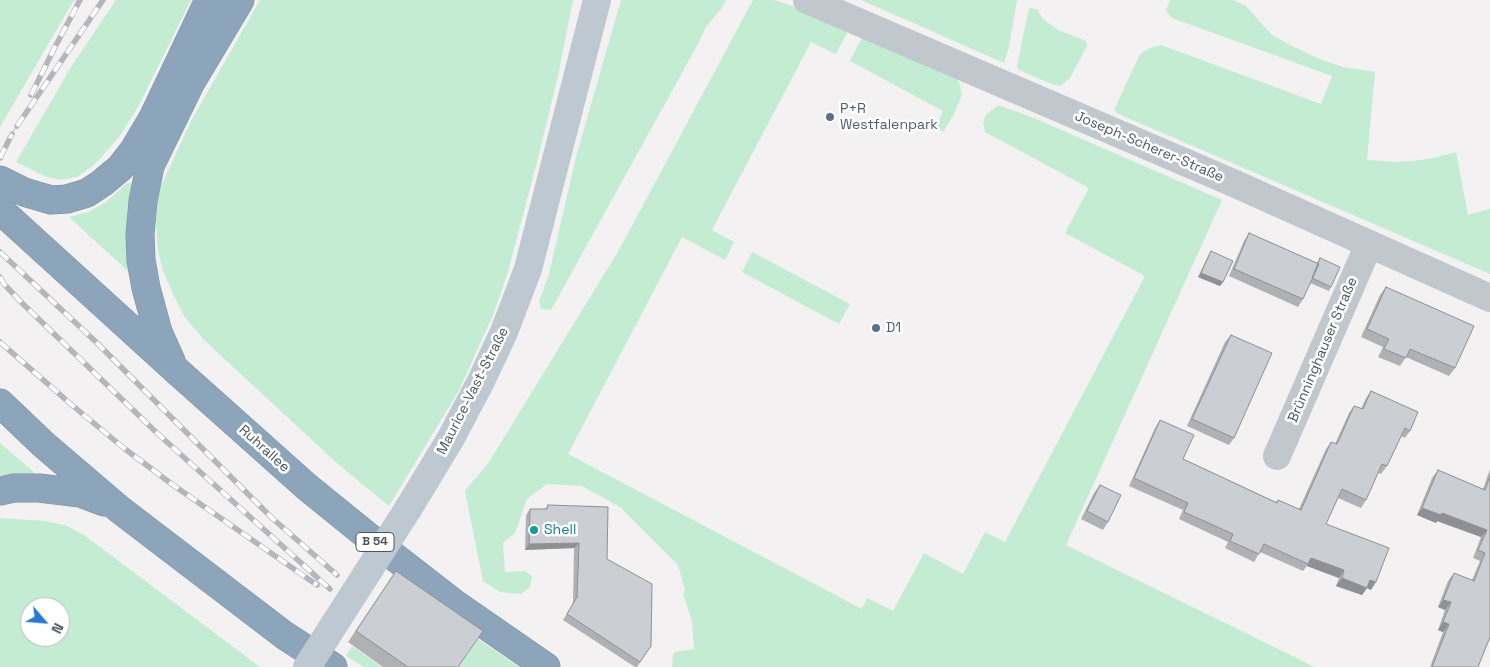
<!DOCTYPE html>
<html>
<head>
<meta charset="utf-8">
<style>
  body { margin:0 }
  #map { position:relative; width:1490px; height:667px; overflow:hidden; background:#f3f1f1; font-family:"Space Grotesk",sans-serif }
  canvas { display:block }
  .north { position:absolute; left:20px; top:597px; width:50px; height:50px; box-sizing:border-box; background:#fff; border:1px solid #b7bbbe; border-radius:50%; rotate:117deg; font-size:14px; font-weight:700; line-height:20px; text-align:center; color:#4a555d }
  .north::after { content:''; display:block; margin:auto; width:18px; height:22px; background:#2879d6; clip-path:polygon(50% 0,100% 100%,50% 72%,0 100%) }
</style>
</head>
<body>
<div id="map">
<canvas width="1490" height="667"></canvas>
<div class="north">N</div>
</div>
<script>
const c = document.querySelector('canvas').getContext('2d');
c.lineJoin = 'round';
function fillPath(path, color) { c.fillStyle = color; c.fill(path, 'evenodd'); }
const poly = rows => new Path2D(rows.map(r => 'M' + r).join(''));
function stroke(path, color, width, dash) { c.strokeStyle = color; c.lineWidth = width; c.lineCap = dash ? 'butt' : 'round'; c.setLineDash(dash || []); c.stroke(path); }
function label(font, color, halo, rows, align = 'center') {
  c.font = font + ' "Space Grotesk",sans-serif'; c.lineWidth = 5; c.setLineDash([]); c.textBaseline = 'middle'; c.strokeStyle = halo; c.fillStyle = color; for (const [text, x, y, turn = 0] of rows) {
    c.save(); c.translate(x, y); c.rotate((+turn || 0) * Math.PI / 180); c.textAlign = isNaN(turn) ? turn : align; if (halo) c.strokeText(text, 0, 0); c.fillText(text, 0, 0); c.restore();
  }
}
fillPath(poly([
  [0,0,74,0,0,127],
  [116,0,191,0,138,107,119,137,95,164,77,177,61,180,47,177,16,162,71,67],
  [260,0,573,0,558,76,537,162,508,272,493,315,458,392,389,506,338,464,204,340,184,316,173,294,163,271,158,250,156,227,157,204,161,186,191,121],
  [621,0,726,0,722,8,706,27,698,44,551,310,541,309,539,302,549,274,576,157],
  [753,0,774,0,808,11,849,29,836,54,811,42,712,230,734,242,725,260,682,237,568,454,862,609,867,598,893,611,924,553,963,574,985,532,1005,542,1145,276,1065,233,1089,188,985,132,983,122,986,115,993,109,999,105,1034,118,1222,200,1066,545,1315,667,672,667,673,655,675,652,694,649,692,622,683,593,685,591,678,565,620,507,582,486,547,484,527,499,515,533,503,543,505,572,524,571,532,576,530,587,521,594,500,592,483,581,465,491,489,462,619,250],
  [861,0,1017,0,1009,47,1004,63],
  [1170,0,1233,0,1246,6,1272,35,1292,46,1322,60,1343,67,1375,72,1367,160,1394,162,1413,161,1434,158,1456,152,1468,215,1490,209,1490,274,1116,113,1115,108,1140,54,1150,48,1161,45,1321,104,1332,76,1172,18,1166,11],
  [1029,8,1037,9,1043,19,1058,30,1086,41,1087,46,1070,78,1060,86,1051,84,1019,70,1017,66],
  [863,35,950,73,957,79,960,86,962,95,953,116,943,132,935,128,943,111,850,61],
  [127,183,131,183,132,186,127,211,126,241,131,272,129,272,69,217,88,212,106,202],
  [752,252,850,304,839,324,742,272],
  [0,443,34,472,34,474,26,476,0,475],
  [0,518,45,521,67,526,84,535,260,667,0,667],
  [30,607,60,607,60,637,30,637],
  [478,639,519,667,459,667],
  [352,646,382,667,364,667,346,656]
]), '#c4ecd2');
const highway = poly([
  [0,180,24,192,51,200,67,199,87,193,102,183,120,168,134,150,153,118,209,0],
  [0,210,177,371,307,487,365,534,455,604,546,667],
  [171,361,158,332,146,288,141,260,140,234,143,201,150,166,191,82,240,0],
  [0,403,43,444,119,509,284,635,333,667],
  [0,491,14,488,39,488,64,491,80,493,104,502]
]);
stroke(highway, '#7890a7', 29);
stroke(poly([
  [807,0,1231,182,1490,298],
  [1277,456,1369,244]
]), '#c0c8ce', 28);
stroke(poly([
  [408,509,451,438,481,381,504,332,528,269,597,0]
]), '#bec8d1', 28);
stroke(highway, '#8da5bb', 28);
stroke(poly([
  [12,134,17,125]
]), '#b4b6bb', 1);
const rail = poly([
  [31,95,55,47,80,0],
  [17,126,103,0],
  [0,158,12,134],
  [0,252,96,342,272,518,337,575],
  [0,277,4,284,22,303,158,434,330,589],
  [0,342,73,406,125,449,173,485,317,585]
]);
stroke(rail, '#b4b6bb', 5.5);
stroke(rail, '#fff', 4, [11]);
stroke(poly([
  [307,667,408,509]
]), '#bec8d1', 28);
fillPath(poly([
  [1249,233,1317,263,1320,258,1331,287,1329,291,1310,283,1303,299,1298,307,1229,276,1244,241],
  [1211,251,1223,282,1220,286,1198,277,1208,256],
  [1386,287,1455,368,1449,376,1406,357,1400,366,1378,357,1383,347,1361,337,1380,295],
  [1231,335,1234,438,1229,445,1187,426,1225,342],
  [1371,391,1410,431,1405,438,1401,436,1387,466,1381,474,1378,473,1366,500,1361,508,1338,498,1326,524,1371,590,1367,588,1362,595,1336,586,1339,578,1307,566,1303,571,1260,552,1254,562,1225,548,1228,542,1179,519,1183,510,1129,486,1155,428,1160,420,1183,459,1276,502,1278,500,1299,509,1326,449,1331,442,1335,444,1349,413,1354,406,1361,409,1366,398],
  [1490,469,1490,637,1478,667,1430,667,1443,632,1438,630,1445,610,1438,607,1448,581,1454,573,1472,580,1480,561,1473,558,1481,537,1437,521,1436,523,1417,515,1432,478,1438,470,1483,489],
  [1100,485,1108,522,1103,530,1081,519,1094,493],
  [548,505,607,559,651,646,637,667,635,667,563,620,573,603,574,548,525,550,526,515,530,509,545,509],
  [396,571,458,667,383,667,348,642]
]), '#afb1b5');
fillPath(poly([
  [1201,273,1223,282,1220,286,1198,277],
  [1422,508,1442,513,1487,530,1481,537,1437,521,1436,523,1417,515],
  [579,543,574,548,525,550,529,544],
  [1311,558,1344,570,1339,578,1307,566],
  [1342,578,1370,580,1376,582,1371,590,1367,588,1362,595,1336,586],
  [1443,600,1451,602,1445,610,1438,607],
  [1443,622,1449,624,1443,632,1438,630]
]), '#8e9094');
const building = poly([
  [1249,233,1319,264,1303,299,1234,269,1249,233],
  [1211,251,1233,261,1223,282,1201,273,1211,251],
  [1320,258,1340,267,1331,287,1312,278,1320,258],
  [1386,287,1474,326,1455,368,1410,349,1406,358,1384,349,1389,339,1367,329,1386,287],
  [1231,335,1272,353,1234,438,1192,419,1231,335],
  [1371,391,1418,412,1410,431,1405,428,1387,466,1382,464,1366,500,1342,489,1326,524,1389,548,1376,582,1370,580,1367,588,1342,578,1344,570,1311,558,1308,564,1264,544,1259,554,1230,541,1233,534,1184,512,1188,503,1134,478,1160,420,1194,435,1183,459,1277,503,1278,500,1301,510,1331,442,1337,444,1354,406,1363,409,1371,391],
  [1438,470,1485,490,1490,476,1490,637,1478,667,1432,667,1449,624,1443,622,1451,602,1443,600,1454,573,1474,581,1485,553,1478,550,1487,530,1442,513,1441,515,1422,508,1438,470],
  [1100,485,1121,495,1108,522,1087,511,1100,485],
  [548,505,608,507,607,559,652,584,651,646,640,662,567,614,577,597,579,543,529,544,530,509,547,509,548,505],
  [396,571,483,631,458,667,408,667,356,631,396,571]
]);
fillPath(building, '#cbced3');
stroke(building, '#8e9094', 1);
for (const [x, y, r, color] of [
  [830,117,5,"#5c6f8a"],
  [876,328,5,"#5c6f8a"],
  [534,530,5,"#0f9aa8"]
]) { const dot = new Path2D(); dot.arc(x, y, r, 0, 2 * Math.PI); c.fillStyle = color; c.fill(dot); stroke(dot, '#fff', 2); }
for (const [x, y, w] of [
  [375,542,38]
]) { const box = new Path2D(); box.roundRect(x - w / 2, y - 9.5, w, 19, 4); c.fillStyle = '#fff'; c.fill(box); stroke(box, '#4a555d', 1); }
label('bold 12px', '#4a555d', null, [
  ["B 54",375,542]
]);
label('14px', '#4e5e75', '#fff', [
  ["P+R",840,109],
  ["Westfalenpark",840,125],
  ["D1",886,328]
], 'left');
label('14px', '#4a555d', '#fff', [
  ["Joseph-Scherer-Straße",1149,147,23],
  ["Brünninghauser Straße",1323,350,-67],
  ["Maurice-Vast-Straße",473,391,-63],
  ["Ruhrallee",264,449,42]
]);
label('14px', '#0d838f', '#fff', [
  ["Shell",544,530]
], 'left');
</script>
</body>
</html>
